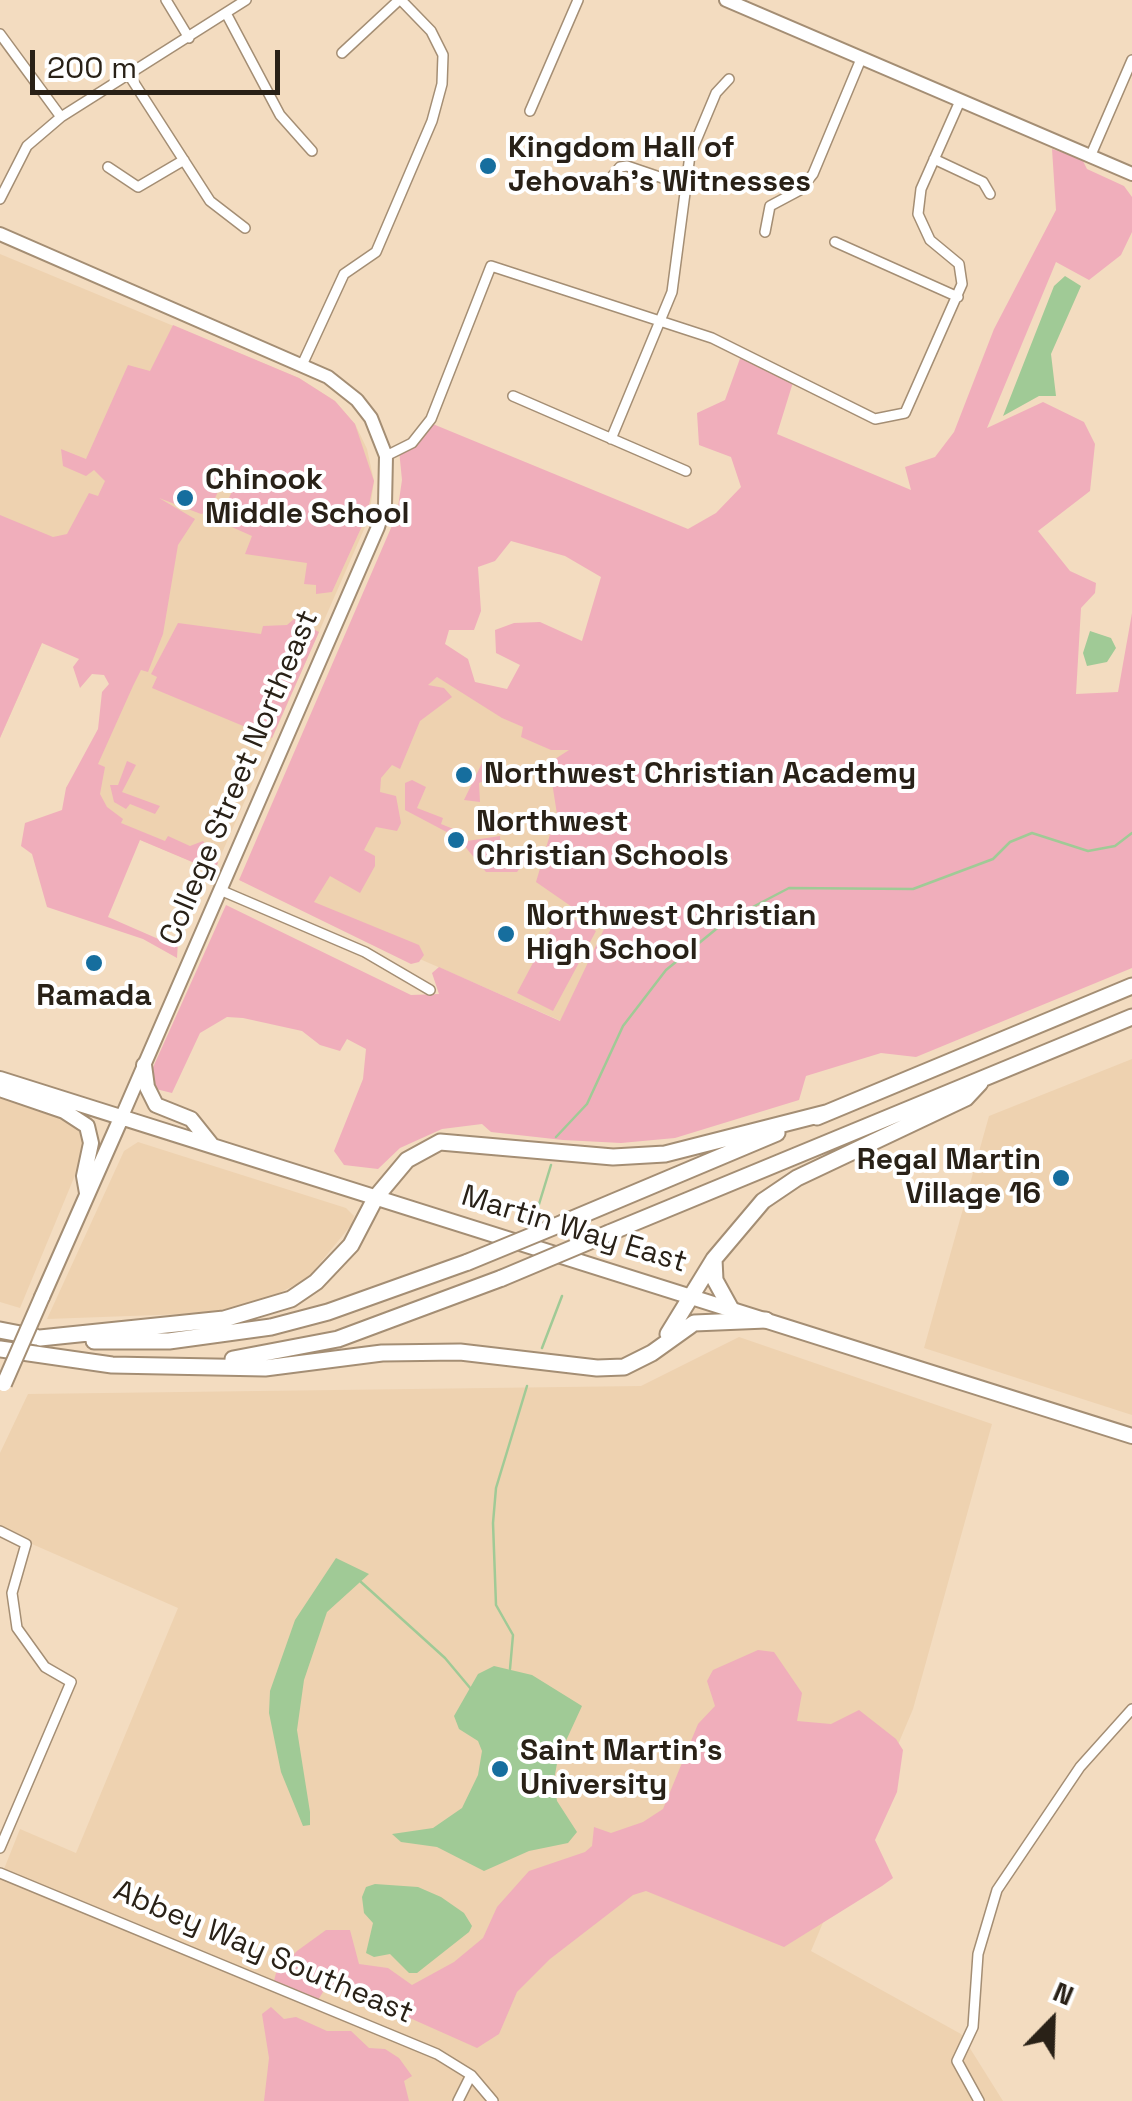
<!DOCTYPE html>
<html>
<head>
<meta charset="utf-8">
<style>
  body { margin:0 }
  #map { position:relative; width:1132px; height:2101px; overflow:hidden; background:#f3dcc0; font-family:"Space Grotesk",sans-serif }
  canvas { display:block }
  .north { position:absolute; left:1002px; top:1971px; width:100px; height:100px; -webkit-text-stroke:8px #fff; paint-order:stroke; rotate:23deg; font-size:28px; font-weight:700; line-height:40px; text-align:center; color:#292117 }
  .north::after { content:''; display:block; margin:auto; width:35px; height:45px; background:#292117; clip-path:polygon(50% 0,100% 100%,50% 72%,0 100%) }
  .scale { position:absolute; left:30px; top:50px; width:250px; height:45px; box-sizing:border-box; border:5px solid #292117; border-top:0; padding-left:12px; font-size:30px; line-height:35px; white-space:nowrap; color:#292117; -webkit-text-stroke:8px #fff; paint-order:stroke }
</style>
</head>
<body>
<div id="map">
<canvas width="1132" height="2101"></canvas>
<div class="north">N</div>
<div class="scale">200 m</div>
</div>
<script>
const c = document.querySelector('canvas').getContext('2d');
c.lineJoin = 'round';
function fillPath(path, color) { c.fillStyle = color; c.fill(path, 'evenodd'); }
const poly = rows => new Path2D(rows.map(r => 'M' + r).join(''));
function stroke(path, color, width, dash) { c.strokeStyle = color; c.lineWidth = width; c.lineCap = dash ? 'butt' : 'round'; c.setLineDash(dash || []); c.stroke(path); }
function label(font, color, halo, rows, align = 'center') {
  c.font = font + ' "Space Grotesk",sans-serif'; c.lineWidth = 8; c.setLineDash([]); c.textBaseline = 'middle'; c.strokeStyle = halo; c.fillStyle = color; for (const [text, x, y, turn = 0] of rows) {
    c.save(); c.translate(x, y); c.rotate((+turn || 0) * Math.PI / 180); c.textAlign = isNaN(turn) ? turn : align; if (halo) c.strokeText(text, 0, 0); c.fillText(text, 0, 0); c.restore();
  }
}
fillPath(poly([
  [0,254,299,378,335,401,355,424,367,449,374,481,369,518,214,871,100,823,66,788,86,756,127,665,48,629,0,738],
  [437,677,669,800,561,1021,240,880,392,712],
  [1132,1059,1132,1415,924,1348,989,1116],
  [0,1096,80,1123,86,1138,83,1156,20,1308,0,1302],
  [138,1142,346,1208,354,1216,352,1224,307,1279,267,1299,213,1313,47,1319,124,1151],
  [739,1337,992,1424,913,1709,811,1951,961,2034,1003,2101,0,2101,0,1879,20,1829,76,1853,178,1608,0,1530,0,1453,28,1394,641,1386]
]), '#eed2b0');
fillPath(poly([
  [1052,149,1082,159,1087,169,1124,186,1132,197,1132,232,1121,255,1089,280,1056,262,987,428,1043,402,1084,422,1095,444,1090,491,1038,531,1070,571,1096,583,1095,593,1081,608,1076,694,1118,692,1132,613,1132,968,916,1057,881,1053,806,1076,799,1100,675,1138,621,1143,563,1140,491,1132,482,1124,442,1129,400,1148,378,1169,344,1165,334,1151,363,1079,366,1049,347,1039,340,1051,320,1045,302,1031,243,1018,227,1017,200,1033,172,1093,152,1088,150,1074,226,905,411,995,439,994,432,973,439,967,560,1021,604,929,536,882,551,831,559,827,549,763,569,750,551,750,521,737,523,727,502,718,437,677,428,685,444,688,452,697,420,721,400,769,392,765,381,778,380,792,396,796,401,823,397,831,376,827,364,850,375,856,375,866,360,893,330,876,314,902,419,945,424,955,419,962,411,964,239,880,397,514,402,480,399,450,428,422,688,529,716,513,741,487,731,457,699,445,697,413,725,400,742,353,794,379,777,434,911,490,905,467,935,457,954,432,994,329,1056,210],
  [511,541,565,556,601,577,582,641,540,622,514,623,495,630,496,653,520,665,507,689,475,682,468,659,445,644,449,630,474,630,481,611,478,567,495,561],
  [173,325,299,378,335,401,355,424,374,481,367,515,332,592,316,594,316,585,304,584,307,563,245,554,252,536,225,524,221,517,238,477,223,480,209,512,201,514,159,498,195,519,178,545,163,634,148,672,141,670,133,686,98,764,105,767,100,794,107,807,123,819,121,823,165,841,168,836,190,846,203,841,218,863,212,875,197,864,140,840,108,917,163,941,169,937,178,941,177,958,143,939,47,907,32,854,21,846,25,823,62,810,66,788,98,729,102,692,109,684,104,675,92,674,80,688,73,667,79,659,42,643,0,738,0,515,53,537,67,534,89,493,98,496,105,481,94,470,86,476,63,466,61,449,86,459,128,365,150,371],
  [294,619,319,632,272,738,152,688,157,677,151,674,178,623,261,634,263,626,287,625],
  [484,759,513,770,479,783,480,802,464,800],
  [127,761,136,765,122,792,160,806,155,814,130,804,126,809,114,802,110,785,118,785],
  [412,780,426,787,417,808,443,818,441,824,466,834,467,841,500,836,501,850,522,851,528,857,517,872,486,872,458,838,405,810,405,783],
  [560,912,596,931,553,1011,517,993],
  [758,1650,774,1652,802,1693,797,1721,831,1724,859,1710,896,1739,903,1750,897,1792,875,1840,893,1878,882,1886,784,1947,646,1891,633,1895,550,1959,517,1992,499,2034,477,2048,338,1986,328,1984,318,2000,274,1981,276,1973,297,1951,326,1930,350,1930,359,1964,388,1968,412,1985,454,1962,483,1938,497,1907,529,1871,585,1852,592,1846,594,1827,611,1833,643,1822,663,1809,698,1724,715,1706,707,1681,713,1670],
  [271,2007,284,2019,296,2017,327,2031,351,2031,369,2048,385,2049,399,2058,412,2076,404,2081,409,2101,264,2101,269,2058,262,2014]
]), '#f0aebb');
fillPath(poly([
  [1065,276,1081,286,1051,354,1056,396,1039,396,1003,416,1054,286],
  [1090,631,1111,638,1116,648,1107,662,1087,666,1083,653],
  [336,1558,369,1574,327,1612,304,1680,297,1730,310,1812,310,1825,303,1826,281,1772,269,1713,270,1691,295,1620],
  [494,1666,532,1675,582,1706,558,1758,554,1780,557,1801,577,1832,568,1843,529,1851,484,1871,437,1847,401,1842,392,1834,433,1828,462,1808,478,1775,482,1751,478,1741,459,1729,454,1716,478,1674],
  [375,1884,418,1887,441,1897,464,1913,472,1926,469,1932,417,1973,409,1973,390,1954,374,1957,366,1953,373,1923,364,1913,362,1897,366,1887]
]), '#a0ca96');
stroke(poly([
  [556,1137,587,1104,623,1026,666,970,726,921,789,888,913,889,993,859,1010,842,1032,833,1088,851,1115,846,1132,833],
  [536,1214,551,1165],
  [542,1348,562,1296],
  [361,1582,445,1658,471,1689],
  [510,1669,513,1635,496,1605,493,1523,496,1488,527,1386]
]), '#a0ca96', 2.5);
const street = poly([
  [166,0,189,38],
  [227,15,280,115,312,151],
  [0,34,61,117],
  [342,53,399,0],
  [129,75,210,201,245,228],
  [530,111,578,0],
  [1090,157,1132,60],
  [934,159,983,182,990,194],
  [108,167,138,187,184,160],
  [605,185,620,167,627,166,683,185],
  [0,199,27,146,61,117,246,0],
  [765,232,770,206,800,190,813,174,861,59],
  [835,242,958,297],
  [302,365,344,274,376,252,432,121,442,84,443,55,431,31,401,0],
  [513,396,686,471],
  [611,439,672,292,690,155,716,93,729,79],
  [386,456,412,443,431,419,491,266,712,338,875,419,905,413,962,284,959,264,930,240,918,214,921,189,960,101],
  [220,890,365,952,430,990],
  [0,1531,26,1544,12,1593,17,1628,45,1667,71,1682,0,1848],
  [0,1873,437,2054,471,2075,493,2101],
  [458,2101,471,2075],
  [979,2101,957,2061,973,2027,978,1954,997,1890,1080,1767,1132,1709]
]);
const secondary = poly([
  [726,0,1132,174],
  [0,234,328,377,357,400,371,418,386,456,385,505,378,527,122,1116]
]);
const primary = poly([
  [144,1065,147,1087,156,1105,191,1119,211,1144],
  [0,1079,1132,1436],
  [0,1089,64,1111,87,1126,91,1143,84,1176,87,1193],
  [42,1297,122,1116]
]);
const highway = poly([
  [817,1117,1132,986],
  [563,1223,777,1133],
  [609,1233,1132,1017],
  [714,1259,715,1280,731,1309],
  [0,1330,36,1337],
  [668,1334,714,1259,763,1201,797,1178,966,1098,980,1083],
  [40,1338,224,1319,291,1299,316,1282,351,1245,376,1197,407,1160,440,1142,613,1157,665,1154,826,1113],
  [94,1341,169,1341,271,1327,328,1312,468,1262],
  [0,1349,112,1365,265,1368,382,1353,460,1352,597,1368,624,1367,652,1353,694,1323,766,1320],
  [233,1359,338,1339,502,1278]
]);
stroke(street, '#a48e74', 12);
stroke(secondary, '#a48e74', 16);
stroke(primary, '#a48e74', 18);
stroke(highway, '#a48e74', 19);
stroke(street, '#fff', 9);
stroke(secondary, '#fff', 12);
stroke(primary, '#fff', 14);
stroke(highway, '#fff', 15);
const primaryBridge = poly([
  [4,1384,42,1297]
]);
const highwayBridge = poly([
  [468,1262,563,1223],
  [502,1278,609,1233]
]);
stroke(primaryBridge, '#a48e74', 18, []);
stroke(highwayBridge, '#a48e74', 19, []);
stroke(primaryBridge, '#fff', 14);
stroke(highwayBridge, '#fff', 15);
for (const [x, y, r, color] of [
  [488,166,10,"#166e9e"],
  [185,498,10,"#166e9e"],
  [464,775,10,"#166e9e"],
  [456,840,10,"#166e9e"],
  [506,934,10,"#166e9e"],
  [94,963,10,"#166e9e"],
  [1061,1178,10,"#166e9e"],
  [500,1769,10,"#166e9e"]
]) { const dot = new Path2D(); dot.arc(x, y, r, 0, 2 * Math.PI); c.fillStyle = color; c.fill(dot); stroke(dot, '#fff', 4); }
label('bold 30px', '#292117', '#fff', [
  ["Kingdom Hall of",508,149],
  ["Jehovah's Witnesses",508,183],
  ["Chinook",205,481],
  ["Middle School",205,515],
  ["Northwest Christian Academy",484,775],
  ["Northwest",476,823],
  ["Christian Schools",476,857],
  ["Northwest Christian",526,917],
  ["High School",526,951],
  ["Ramada",94,997,"center"],
  ["Regal Martin",1041,1161,"right"],
  ["Village 16",1041,1195,"right"],
  ["Saint Martin's",520,1752],
  ["University",520,1786]
], 'left');
label('30px', '#292117', '#fff', [
  ["College Street Northeast",240,778,-67],
  ["Martin Way East",574,1230,17],
  ["Abbey Way Southeast",263,1953,23]
]);
</script>
</body>
</html>
